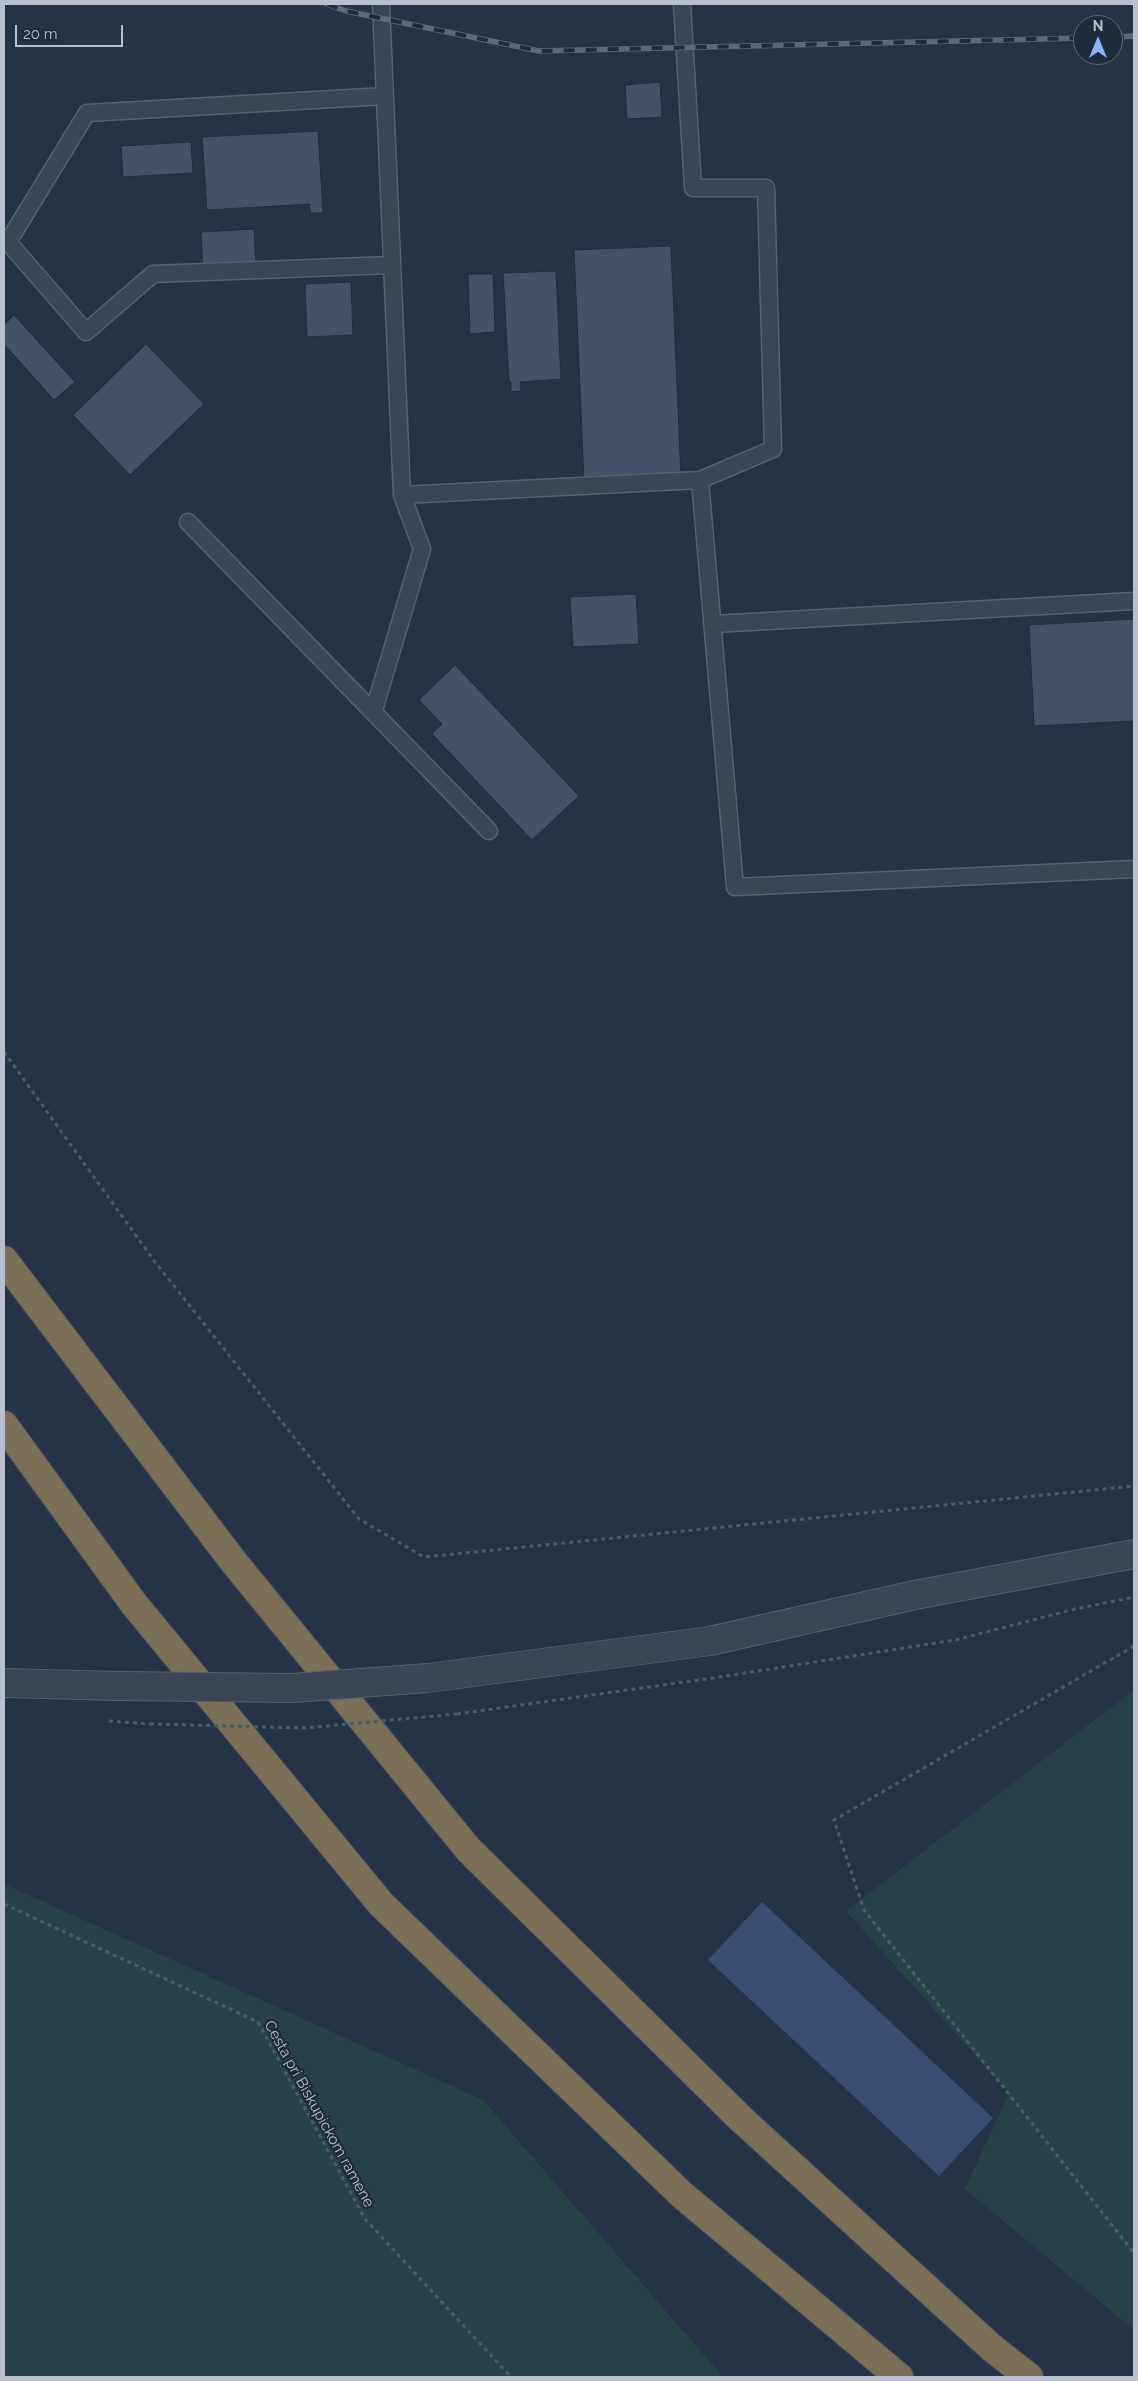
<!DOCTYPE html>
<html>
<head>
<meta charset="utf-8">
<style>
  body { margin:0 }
  #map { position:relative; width:1138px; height:2381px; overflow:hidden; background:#253347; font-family:Raleway,sans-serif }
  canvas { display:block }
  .frame { position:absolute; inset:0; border:5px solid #b8c0cf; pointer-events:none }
  .north { position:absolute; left:1073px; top:15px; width:50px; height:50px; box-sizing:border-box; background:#1f2a3b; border:1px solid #5c6676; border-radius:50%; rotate:0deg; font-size:14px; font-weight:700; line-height:20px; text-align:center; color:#b8c0cf }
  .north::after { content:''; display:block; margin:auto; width:18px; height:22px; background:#8db5ff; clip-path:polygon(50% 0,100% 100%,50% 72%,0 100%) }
  .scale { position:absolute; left:15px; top:25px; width:108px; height:22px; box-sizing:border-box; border:2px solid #b8c0cf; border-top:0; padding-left:6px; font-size:15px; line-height:18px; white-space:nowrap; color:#b8c0cf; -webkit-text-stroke:4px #1f2a3b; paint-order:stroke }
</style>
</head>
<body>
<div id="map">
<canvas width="1138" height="2381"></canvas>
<div class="frame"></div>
<div class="north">N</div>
<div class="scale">20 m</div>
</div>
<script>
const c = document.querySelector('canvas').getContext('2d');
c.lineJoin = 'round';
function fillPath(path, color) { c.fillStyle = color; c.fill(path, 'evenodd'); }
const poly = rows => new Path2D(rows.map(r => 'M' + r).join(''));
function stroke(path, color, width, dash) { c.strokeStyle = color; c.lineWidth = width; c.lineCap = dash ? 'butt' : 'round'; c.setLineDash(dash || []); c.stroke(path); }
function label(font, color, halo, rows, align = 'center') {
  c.font = font + ' Raleway,sans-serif'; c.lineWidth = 4.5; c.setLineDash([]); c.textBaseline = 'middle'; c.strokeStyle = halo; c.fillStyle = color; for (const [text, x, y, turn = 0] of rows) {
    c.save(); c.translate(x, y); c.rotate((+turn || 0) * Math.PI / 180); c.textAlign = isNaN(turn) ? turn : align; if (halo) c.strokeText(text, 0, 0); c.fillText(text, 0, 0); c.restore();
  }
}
fillPath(poly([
  [1134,1690,1134,2330,965,2189,1009,2093,846,1911],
  [4,1884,483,2100,723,2377,4,2377]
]), '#284348');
fillPath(poly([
  [762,1902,993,2118,939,2176,708,1960]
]), '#384d6f');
const building = poly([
  [660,82,662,117,627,119,625,85,660,82],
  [318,131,323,213,310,213,310,204,207,210,202,137,318,131],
  [191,142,193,173,123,177,121,146,191,142],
  [254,229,256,265,203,268,201,232,254,229],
  [671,246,681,476,584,481,574,250,671,246],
  [556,271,561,379,520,382,521,391,511,392,511,382,509,382,503,273,556,271],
  [468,274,493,274,495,332,470,334,468,274],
  [351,282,353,335,307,337,305,284,351,282],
  [14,315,75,382,54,400,4,344,4,325,14,315],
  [146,344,204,404,130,475,73,415,146,344],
  [636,594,639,644,573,647,570,597,636,594],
  [1134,619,1134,721,1034,726,1029,625,1134,619],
  [455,665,579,796,532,840,432,734,442,724,419,700,455,665]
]);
fillPath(building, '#445269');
stroke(building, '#212c3d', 1);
const service = poly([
  [381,4,402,495,700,480],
  [682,4,693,188,766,188,773,449,700,480,735,887,1134,869],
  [385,96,87,113,8,242,86,332,153,274,392,265],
  [188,522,489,831],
  [713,624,1134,601],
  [374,710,422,549,402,495]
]);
const minor = poly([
  [428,1678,710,1641,915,1595,1134,1554],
  [4,1683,119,1686]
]);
const motorway = poly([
  [4,1260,233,1561,468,1849,740,2118,992,2348,1029,2377],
  [4,1425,134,1604,381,1904,681,2194,899,2377]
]);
stroke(service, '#566070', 19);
stroke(minor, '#566070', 30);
stroke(motorway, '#424d5d', 30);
stroke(poly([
  [4,1052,155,1262,359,1519,424,1557,1134,1486],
  [1134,1646,834,1820,864,1910,1134,2253],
  [457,1714,713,1678,955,1640,1075,1609,1134,1597],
  [109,1721,150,1724],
  [4,1904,258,2022,365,2219,511,2377]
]), '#466063', 3, [4, 4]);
stroke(service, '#3a4556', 16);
stroke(minor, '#3a4556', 28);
stroke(motorway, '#7c6f57', 28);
const rail = poly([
  [327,4,346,11,539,51,1083,38],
  [1113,37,1134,36]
]);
stroke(rail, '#5c697d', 5.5);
stroke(rail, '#1f2a3b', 4, [11]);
const minorBridge = poly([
  [119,1686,292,1688,428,1678]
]);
stroke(minorBridge, '#566070', 30, []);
stroke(poly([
  [150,1724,305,1728,457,1714]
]), '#466063', 3, [4, 4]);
stroke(minorBridge, '#3a4556', 28);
label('15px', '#b8c0cf', '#1f2a3b', [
  ["Cesta pri Biskupickom ramene",319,2114,61]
]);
</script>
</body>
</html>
